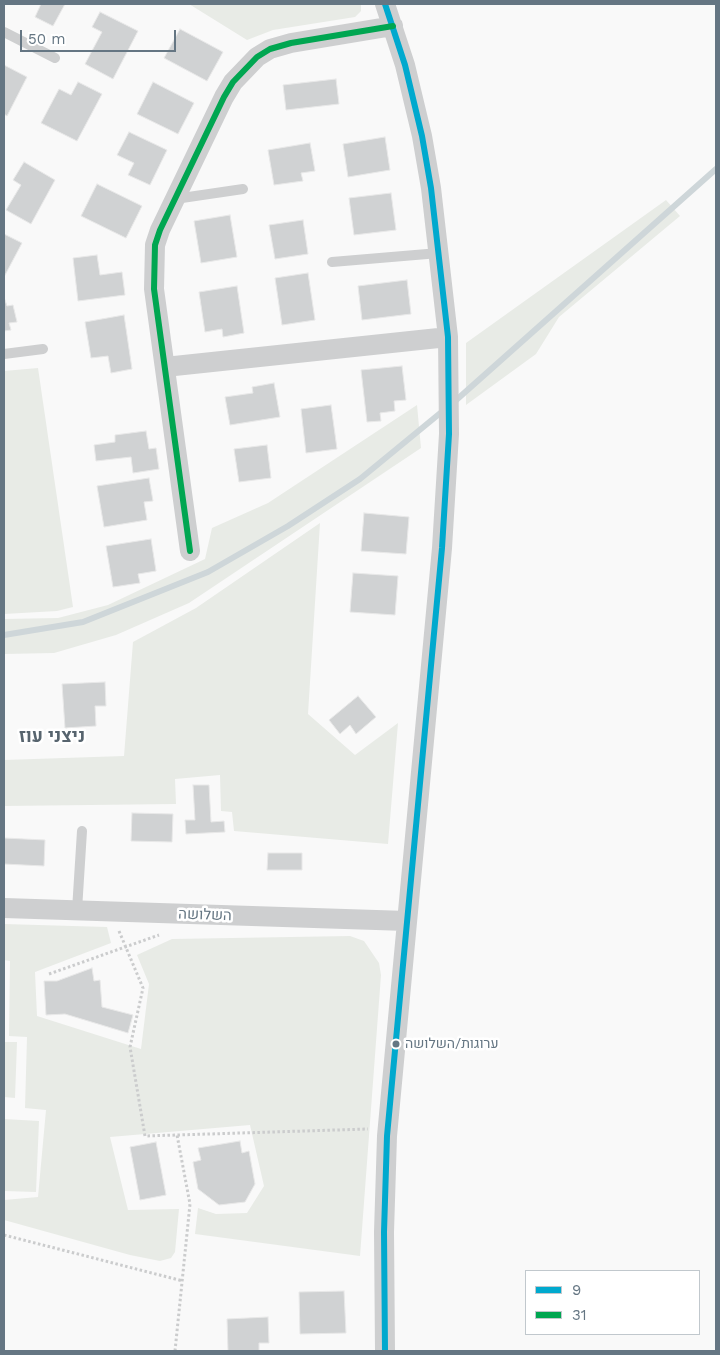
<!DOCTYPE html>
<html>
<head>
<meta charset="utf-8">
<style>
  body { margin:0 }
  #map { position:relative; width:720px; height:1355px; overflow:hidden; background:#f9f9f9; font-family:"Work Sans",sans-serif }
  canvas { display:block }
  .frame { position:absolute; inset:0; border:5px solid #657683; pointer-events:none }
  .legend { position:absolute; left:525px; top:1270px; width:175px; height:65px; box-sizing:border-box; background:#fff; border:1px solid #c1c8cd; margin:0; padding:6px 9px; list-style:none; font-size:15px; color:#657683 }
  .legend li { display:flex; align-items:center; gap:10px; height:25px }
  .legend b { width:25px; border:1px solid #c1c8cd }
  .scale { position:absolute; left:20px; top:30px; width:156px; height:22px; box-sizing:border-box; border:2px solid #657683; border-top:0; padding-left:6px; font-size:15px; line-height:18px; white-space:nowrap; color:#657683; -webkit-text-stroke:4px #fff; paint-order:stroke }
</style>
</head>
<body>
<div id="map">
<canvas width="720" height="1355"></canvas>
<div class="frame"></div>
<ul class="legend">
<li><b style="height:6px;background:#00a9ce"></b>9</li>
<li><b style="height:6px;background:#00a651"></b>31</li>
</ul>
<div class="scale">50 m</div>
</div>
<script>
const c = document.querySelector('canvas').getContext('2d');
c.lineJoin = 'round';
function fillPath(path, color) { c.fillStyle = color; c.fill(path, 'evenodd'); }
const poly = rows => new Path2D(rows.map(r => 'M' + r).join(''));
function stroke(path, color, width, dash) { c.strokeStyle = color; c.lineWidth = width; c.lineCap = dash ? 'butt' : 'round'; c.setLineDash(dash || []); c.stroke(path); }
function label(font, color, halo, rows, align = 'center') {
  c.font = font + ' "Work Sans",Heebo,sans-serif'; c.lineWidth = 5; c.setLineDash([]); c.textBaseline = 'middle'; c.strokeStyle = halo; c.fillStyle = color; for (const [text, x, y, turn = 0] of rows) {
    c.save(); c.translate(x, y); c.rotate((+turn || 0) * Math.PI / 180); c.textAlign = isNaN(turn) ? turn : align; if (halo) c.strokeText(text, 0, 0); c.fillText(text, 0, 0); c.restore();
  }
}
fillPath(poly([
  [189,4,361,4,361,11,355,17,273,30,247,40],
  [666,200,680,216,559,317,536,354,466,405,466,343],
  [38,368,73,607,57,611,4,614,4,371],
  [417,405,421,448,189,603,116,635,54,653,4,654,4,619,58,618,108,605,205,559,212,528,268,503],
  [320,523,308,714,355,755,398,723,388,844,234,831,232,812,221,811,220,775,175,779,176,804,4,806,4,760,124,756,133,642,196,608],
  [4,924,107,927,111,943,35,972,37,1016,141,1049,149,984,137,955,172,939,350,936,364,941,379,963,381,975,360,1256,195,1234,198,1208,216,1214,247,1213,264,1186,250,1125,110,1137,128,1210,179,1209,175,1252,171,1258,160,1261,130,1255,4,1220,4,1200,38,1197,46,1110,25,1108,27,1037,9,1036,10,961,4,960],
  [4,1042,17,1042,15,1098,4,1097],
  [4,1119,39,1121,36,1192,4,1191]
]), '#e8ebe6');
stroke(poly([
  [454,402,716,169],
  [4,635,83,622,208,572,288,526,360,479,444,410]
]), '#ced6d9', 6);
const building = poly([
  [41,4,65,4,53,26,35,17,41,4],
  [100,12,138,31,113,79,85,64,102,32,92,27,100,12],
  [180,29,223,52,207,81,164,58,180,29],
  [4,65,27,77,7,116,4,114,4,65],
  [336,79,339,104,286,110,283,85,336,79],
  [78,82,102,94,77,141,41,123,59,89,71,95,78,82],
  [153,82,194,103,178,134,137,114,153,82],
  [129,132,167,150,150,185,128,175,134,163,117,155,129,132],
  [385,137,390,170,348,177,343,144,385,137],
  [310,143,315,171,301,173,303,181,274,185,268,150,310,143],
  [24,162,55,180,31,224,6,210,21,185,13,180,24,162],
  [97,184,142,206,126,238,81,216,97,184],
  [391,193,396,230,354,235,349,198,391,193],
  [230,215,237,257,201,263,194,221,230,215],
  [303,220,308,254,275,259,269,225,303,220],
  [4,234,22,243,4,277,4,234],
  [97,255,100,275,122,272,125,295,78,301,73,258,97,255],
  [308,273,315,320,282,325,275,278,308,273],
  [407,280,411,314,362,320,358,286,407,280],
  [237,286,244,333,223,337,222,329,205,332,199,292,237,286],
  [4,297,7,306,13,305,17,322,9,323,11,330,4,331,4,297],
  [124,315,132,369,111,373,108,356,91,358,85,322,124,315],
  [402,366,406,400,394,401,395,411,380,413,381,421,367,422,361,370,402,366],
  [274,383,280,417,230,425,225,397,253,393,252,387,274,383],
  [331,405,337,449,306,453,301,409,331,405],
  [146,431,149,449,156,448,159,469,133,473,131,457,96,461,94,445,115,442,115,435,146,431],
  [267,445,271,478,239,482,234,449,267,445],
  [149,478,153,501,144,502,147,520,104,527,97,486,149,478],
  [364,513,409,517,406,554,361,551,364,513],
  [151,539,156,571,138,574,140,583,113,587,106,546,151,539],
  [353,573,398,576,395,615,350,612,353,573],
  [105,682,106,706,95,706,96,726,65,728,62,684,105,682],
  [358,696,376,717,356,734,350,725,340,734,329,720,358,696],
  [193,785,209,785,211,822,224,821,225,832,186,834,185,820,195,820,193,785],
  [132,813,173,814,172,842,131,841,132,813],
  [4,838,45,840,44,866,4,864,4,838],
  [268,853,302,853,302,870,267,870,268,853],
  [92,968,94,981,100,980,102,1007,133,1015,128,1033,65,1014,46,1015,44,981,57,981,92,968],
  [240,1141,242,1153,249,1151,255,1184,245,1202,219,1205,198,1189,193,1162,201,1160,198,1148,240,1141],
  [156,1142,166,1195,140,1200,130,1147,156,1142],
  [344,1291,346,1333,300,1334,299,1292,344,1291],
  [268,1317,269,1343,259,1343,259,1351,228,1351,227,1319,268,1317]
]);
fillPath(building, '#d0d2d3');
stroke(building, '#e8e8e8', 1);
stroke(poly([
  [119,931,143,988,130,1047,145,1136,368,1129],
  [49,974,159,935],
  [4,1235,183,1281],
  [175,1351,190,1204,177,1135]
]), '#cbcccd', 3, [2.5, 2.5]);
stroke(poly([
  [4,32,55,58],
  [175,199,243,189],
  [332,262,439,253],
  [4,354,43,349],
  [77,910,82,831]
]), '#cecfd0', 10);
stroke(poly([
  [385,4,405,65,422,136,431,188,448,337,449,434,442,548,387,1136,384,1232,385,1351],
  [165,367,448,337],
  [190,551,154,289,155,245,160,230,224,97,233,82,257,57,270,49,291,43,393,26],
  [4,908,407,921]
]), '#cecfd0', 20);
stroke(poly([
  [385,4,405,65,422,136,431,188,448,337,449,434,442,548,387,1136,384,1232,385,1351]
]), '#00a9ce', 6);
stroke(poly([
  [190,551,154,289,155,245,160,230,224,97,233,82,257,57,270,49,291,43,393,26]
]), '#00a651', 6);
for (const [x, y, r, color] of [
  [396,1044,4.5,"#657683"]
]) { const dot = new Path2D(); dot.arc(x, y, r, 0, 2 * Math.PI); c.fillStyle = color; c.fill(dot); stroke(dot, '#fff', 2); }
label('14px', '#657683', '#fff', [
  ["ערוגות/השלושה",405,1044]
], 'left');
label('15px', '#657683', '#fff', [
  ["השלושה",205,915,2]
]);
label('bold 18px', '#57646e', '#fff', [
  ["ניצני עוז",52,737]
]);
</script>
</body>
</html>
